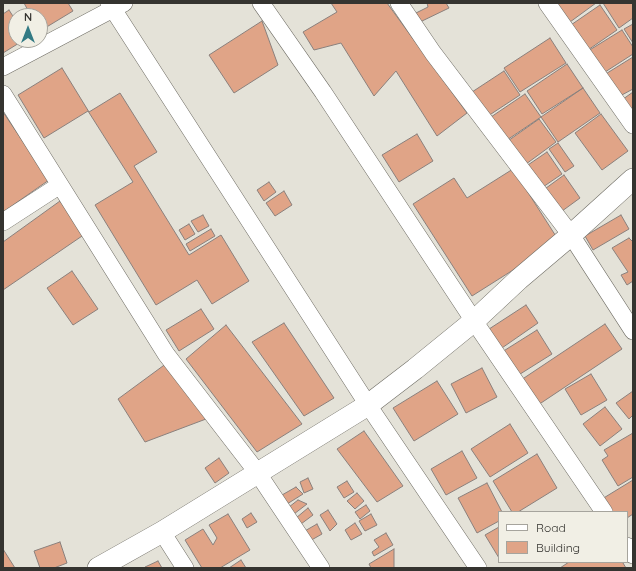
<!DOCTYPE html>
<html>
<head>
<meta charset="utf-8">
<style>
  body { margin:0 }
  #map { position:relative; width:636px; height:571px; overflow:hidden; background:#e4e2d8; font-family:Quicksand,sans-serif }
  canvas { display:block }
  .frame { position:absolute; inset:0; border:4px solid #353430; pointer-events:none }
  .legend { position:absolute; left:498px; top:511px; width:130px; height:52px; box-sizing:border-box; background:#f1efe5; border:1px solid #a6a49d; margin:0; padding:5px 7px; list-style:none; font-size:12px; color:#353430 }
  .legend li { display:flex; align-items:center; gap:8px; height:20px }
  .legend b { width:20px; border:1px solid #a6a49d }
  .north { position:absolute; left:8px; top:8px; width:40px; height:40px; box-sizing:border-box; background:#f1efe5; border:1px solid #a6a49d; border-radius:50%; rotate:0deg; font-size:11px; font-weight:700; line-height:16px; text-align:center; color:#353430 }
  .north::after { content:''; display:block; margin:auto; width:14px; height:18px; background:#337a84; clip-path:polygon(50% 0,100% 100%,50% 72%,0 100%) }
</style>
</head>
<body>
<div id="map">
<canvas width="636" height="571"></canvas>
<div class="frame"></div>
<ul class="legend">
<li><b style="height:5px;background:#fff"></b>Road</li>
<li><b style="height:11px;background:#e0a487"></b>Building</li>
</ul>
<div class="north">N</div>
</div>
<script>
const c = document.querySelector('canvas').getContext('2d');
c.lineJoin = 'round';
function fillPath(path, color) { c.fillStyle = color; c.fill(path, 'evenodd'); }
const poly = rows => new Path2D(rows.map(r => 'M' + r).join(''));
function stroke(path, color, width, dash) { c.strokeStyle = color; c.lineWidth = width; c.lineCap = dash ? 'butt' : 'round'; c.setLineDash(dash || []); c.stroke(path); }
const building = poly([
  [24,3,68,3,73,11,40,31,40,16,31,16,24,3],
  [331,3,387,3,467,113,437,136,396,71,374,96,341,43,314,50,303,32,337,12,331,3],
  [427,3,446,3,449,8,420,22,416,13,428,7,427,3],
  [556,3,596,3,570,22,556,3],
  [603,3,633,3,633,18,619,28,603,3],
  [600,5,617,30,585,52,568,27,600,5],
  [9,10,16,21,16,40,24,40,3,53,3,14,9,10],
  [262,21,278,65,234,93,209,55,262,21],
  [633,24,633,43,624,29,633,24],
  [622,30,633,47,633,54,602,74,588,51,622,30],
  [550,38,566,63,520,92,504,68,550,38],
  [633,57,633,89,618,97,604,75,633,57],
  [567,64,583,88,542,114,527,91,567,64],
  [62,68,89,112,120,93,157,152,134,166,189,255,221,235,249,281,212,304,197,280,156,305,95,205,133,182,88,111,44,138,18,95,62,68],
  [504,71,520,95,488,116,472,92,504,71],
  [583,88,600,113,558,142,541,117,583,88],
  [633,92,633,122,619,102,633,92],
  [525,94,541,117,504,142,488,119,525,94],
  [3,112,49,180,3,212,3,112],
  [601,114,628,151,602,170,575,133,601,114],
  [539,119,556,142,522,167,505,143,539,119],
  [417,134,433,161,399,182,382,155,417,134],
  [558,143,574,166,565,172,549,149,558,143],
  [547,152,562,174,540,189,525,167,547,152],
  [513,169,559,241,472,296,413,204,454,178,467,198,513,169],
  [564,175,580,198,558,214,542,191,564,175],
  [269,182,276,192,264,201,257,190,269,182],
  [284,191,292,205,275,216,266,203,284,191],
  [60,201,85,234,3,290,3,242,60,201],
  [203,215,209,226,198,232,191,221,203,215],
  [621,215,629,229,593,250,585,236,621,215],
  [189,224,195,234,185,240,179,230,189,224],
  [211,229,215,236,190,251,186,244,211,229],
  [629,238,633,242,633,281,627,285,621,275,628,272,612,248,629,238],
  [72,271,98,309,73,325,47,288,72,271],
  [526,305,538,323,499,350,486,331,526,305],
  [201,309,214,329,179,351,166,330,201,309],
  [284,323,334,398,304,416,252,342,284,323],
  [605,324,622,349,538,405,521,380,605,324],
  [226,325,302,424,257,452,186,359,226,325],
  [537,330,552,354,517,376,502,352,537,330],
  [167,363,206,419,145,442,118,399,167,363],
  [482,368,497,397,466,413,451,384,482,368],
  [591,374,607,400,581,415,565,389,591,374],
  [437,381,458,414,414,441,393,408,437,381],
  [633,391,633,415,629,419,616,403,633,391],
  [605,407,622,429,600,446,583,424,605,407],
  [510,424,528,453,490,477,471,449,510,424],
  [364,431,403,486,377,502,337,449,364,431],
  [633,433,633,477,618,486,602,460,608,456,604,450,633,433],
  [462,451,477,478,446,495,431,469,462,451],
  [537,454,557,488,518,512,512,512,493,481,537,454],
  [219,458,229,473,215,483,205,468,219,458],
  [308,478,313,489,304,493,300,482,308,478],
  [633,480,633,514,627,518,627,512,610,512,602,499,633,480],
  [347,481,354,492,344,498,337,487,347,481],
  [487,483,502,512,499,512,499,521,477,533,458,498,487,483],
  [296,487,303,494,287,504,282,495,296,487],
  [357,493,364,501,355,509,347,501,357,493],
  [298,500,307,504,294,514,289,507,298,500],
  [366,505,370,511,360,519,355,512,366,505],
  [308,508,313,515,301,524,296,518,308,508],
  [328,510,337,524,330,531,320,515,328,510],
  [251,513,257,522,247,528,242,519,251,513],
  [228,514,250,550,220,568,202,568,185,540,203,529,213,545,217,538,209,525,228,514],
  [371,514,377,525,365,531,359,521,371,514],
  [355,523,362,534,351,540,345,530,355,523],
  [317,524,322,534,308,542,303,532,317,524],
  [499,527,499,558,485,535,499,527],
  [386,533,393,545,374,556,372,552,379,547,374,540,386,533],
  [60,542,67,563,54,568,40,568,34,551,60,542],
  [3,549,15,568,3,568,3,549],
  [394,549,394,568,371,568,369,564,394,549],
  [241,560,246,568,229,568,241,560],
  [158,561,162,568,145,568,145,567,158,561],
  [569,562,624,562,623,563,626,568,560,568,569,562]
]);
fillPath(building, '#e0a487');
stroke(building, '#8a807c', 1);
const minor = poly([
  [109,3,368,405,478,568],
  [261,3,323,92,474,321,604,512],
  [399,3,433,53,571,235,633,331],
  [547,3,633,125],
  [3,67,124,3],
  [3,94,166,354,257,472,321,568],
  [3,222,60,185],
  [162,532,185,568],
  [627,546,633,555]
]);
const tertiary = poly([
  [98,568,162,532,368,405,415,369,474,321,519,279,571,235,633,179]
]);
stroke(minor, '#6e6c64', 18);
stroke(tertiary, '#6e6c64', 22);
stroke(minor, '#fff', 17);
stroke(tertiary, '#fff', 21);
</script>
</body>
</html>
